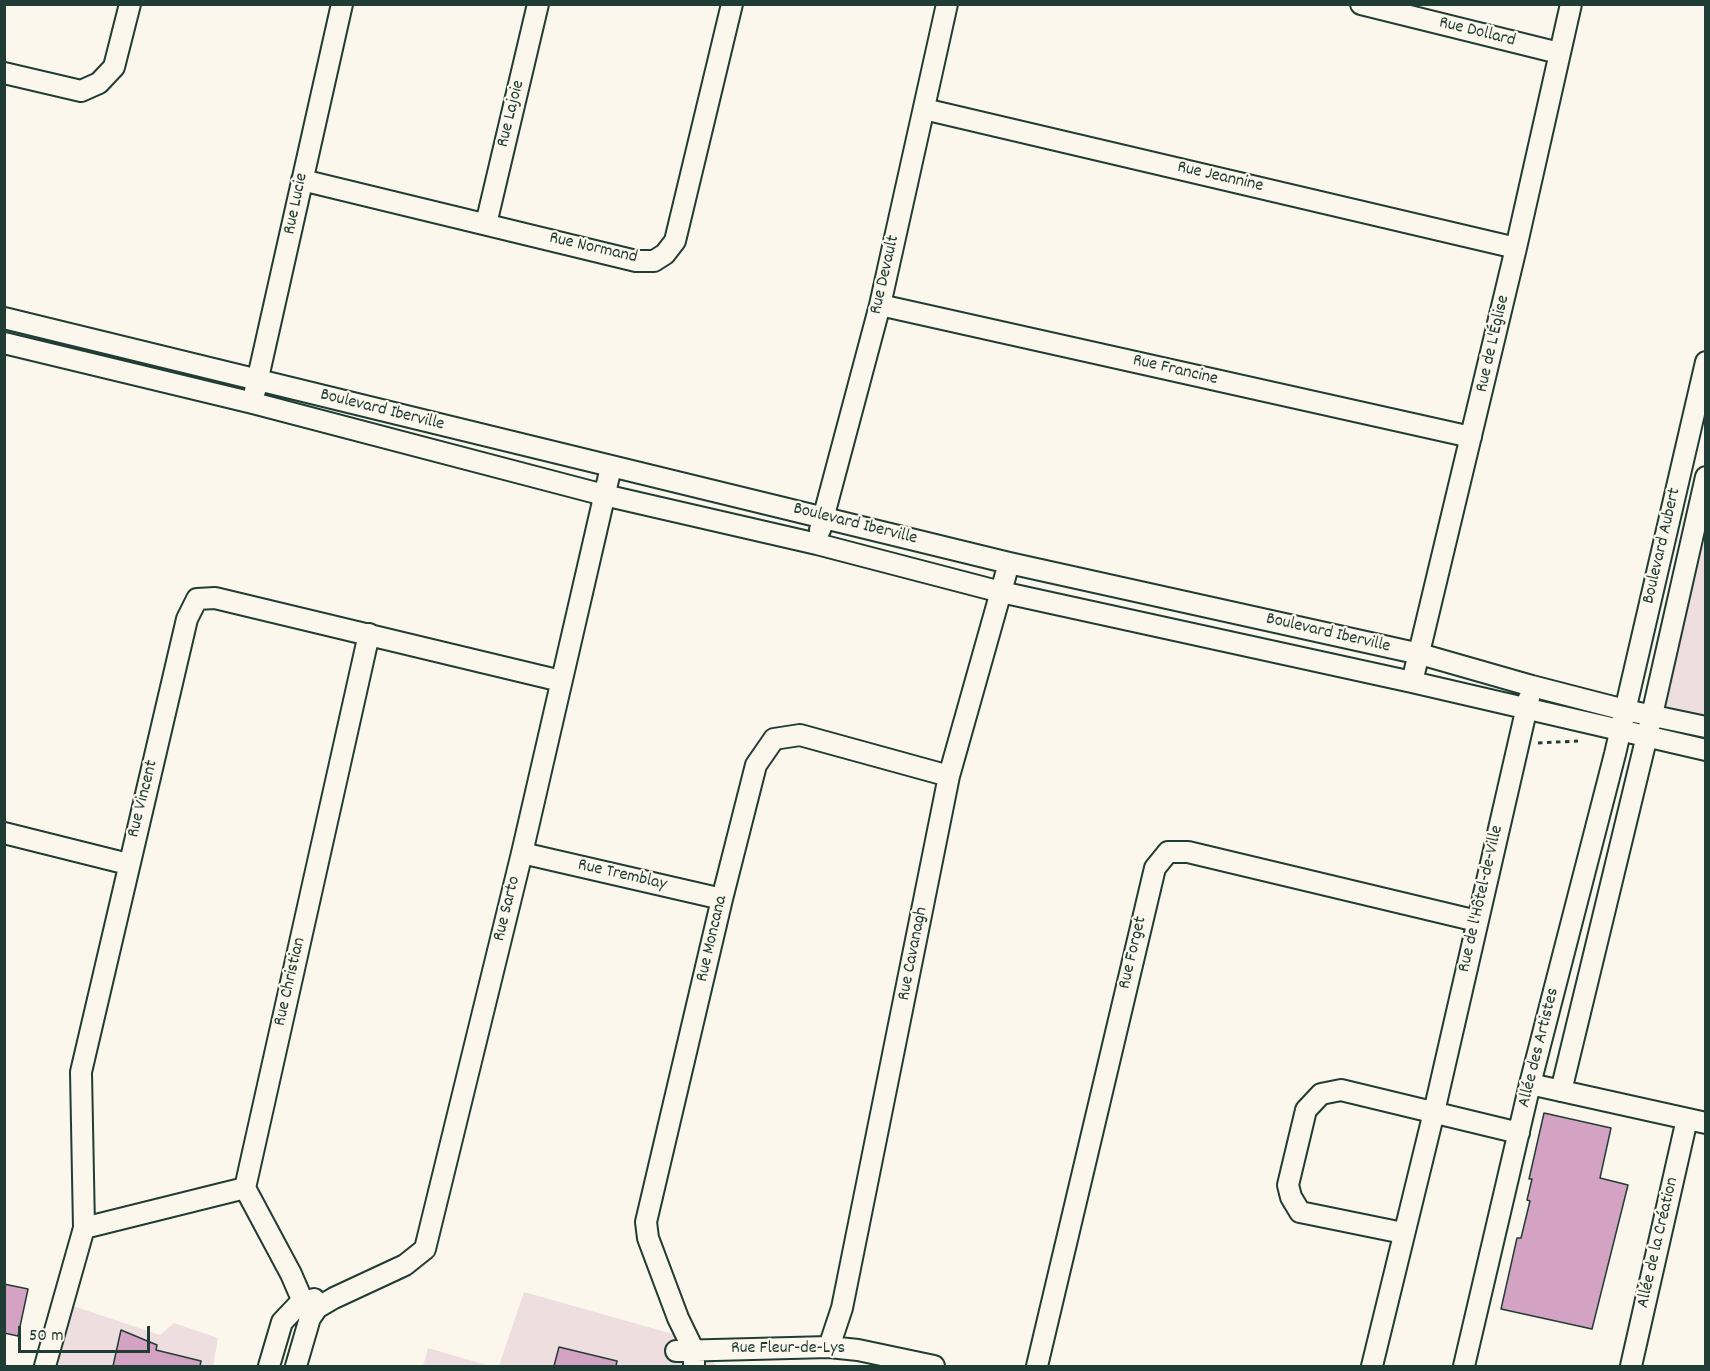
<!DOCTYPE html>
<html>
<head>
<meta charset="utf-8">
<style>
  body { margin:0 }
  #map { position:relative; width:1710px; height:1371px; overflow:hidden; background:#fbf7ec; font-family:Dekko,sans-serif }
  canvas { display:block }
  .frame { position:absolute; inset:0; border:6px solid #1f3d34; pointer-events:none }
  .scale { position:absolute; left:18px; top:1326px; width:132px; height:27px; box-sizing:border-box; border:3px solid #1f3d34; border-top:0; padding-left:8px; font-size:18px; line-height:21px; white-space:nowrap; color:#1f3d34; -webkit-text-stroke:4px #fbf7ec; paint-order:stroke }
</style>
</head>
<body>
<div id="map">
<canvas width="1710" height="1371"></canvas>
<div class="frame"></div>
<div class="scale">50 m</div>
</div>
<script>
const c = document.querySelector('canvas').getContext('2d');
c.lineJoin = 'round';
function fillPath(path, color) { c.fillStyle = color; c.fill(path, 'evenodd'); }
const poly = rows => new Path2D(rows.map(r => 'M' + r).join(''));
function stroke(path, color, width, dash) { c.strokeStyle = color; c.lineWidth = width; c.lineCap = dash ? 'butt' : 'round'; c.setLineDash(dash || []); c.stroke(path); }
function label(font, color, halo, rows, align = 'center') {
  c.font = font + ' Dekko,sans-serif'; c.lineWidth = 4.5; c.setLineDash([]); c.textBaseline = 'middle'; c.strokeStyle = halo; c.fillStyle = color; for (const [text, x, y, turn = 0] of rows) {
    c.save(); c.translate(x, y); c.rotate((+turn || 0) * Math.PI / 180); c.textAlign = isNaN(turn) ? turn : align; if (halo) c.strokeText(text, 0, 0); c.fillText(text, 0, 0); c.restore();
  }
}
fillPath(poly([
  [1705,476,1705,727,1652,715],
  [524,1292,701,1342,716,1366,499,1366],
  [73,1306,160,1335,174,1323,218,1338,213,1366,58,1366],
  [428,1348,490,1366,423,1366]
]), '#efdee0');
const building = poly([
  [1544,1113,1611,1128,1600,1178,1628,1185,1592,1329,1501,1309,1517,1238,1521,1238,1530,1201,1527,1200,1532,1179,1529,1179,1544,1113],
  [4,1284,28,1289,18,1336,4,1333,4,1284],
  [121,1330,157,1345,156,1350,201,1361,200,1366,113,1366,121,1330],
  [559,1347,617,1361,616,1366,554,1366,559,1347]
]);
fillPath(building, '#d4a3c3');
stroke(building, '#1f3d34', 1.5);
const minor = poly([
  [1361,4,1559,53],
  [4,73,81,91,99,83,114,67,130,4],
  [924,109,1516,248],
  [302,180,636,261,654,261,665,254,675,241,732,4],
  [486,224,538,4],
  [880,305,1471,437],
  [4,318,1009,563,1420,654,1532,686,1625,710,1706,727],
  [4,343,253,403,604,495,817,544,1001,592,1412,682,1706,750],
  [255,391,342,4],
  [820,530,880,305,947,4],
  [1412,682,1516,248,1571,4],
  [4,833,128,864],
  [522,853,722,899],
  [1530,1084,1706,1123],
  [1561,1091,1652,715,1706,477],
  [84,1228,245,1188],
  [1403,1233,1300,1212,1291,1197,1288,1185,1306,1110,1321,1094,1341,1090,1519,1133],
  [310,1318,291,1274,245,1188,369,634],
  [829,1347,842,1308,949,776,1009,563],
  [676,1351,829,1347,858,1350,934,1366],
  [45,1366,84,1228,81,1072,187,619,197,599,215,598,561,681],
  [269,1366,282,1322,300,1303,314,1299],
  [296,1366,310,1318,317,1308,334,1298,405,1265,425,1249,522,853,611,467],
  [694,1366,694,1351,678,1318,648,1238,646,1222,722,899,756,765,774,739,800,735,949,776],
  [1037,1366,1155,868,1168,852,1188,852,1477,921],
  [1372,1366,1434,1112,1529,698],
  [1464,1366,1530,1084,1615,754,1706,362],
  [1631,1366,1687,1119]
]);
stroke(minor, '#1f3d34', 24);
stroke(poly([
  [1538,743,1578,741]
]), '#1f3d34', 3, [4.5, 4.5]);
stroke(minor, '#fbf7ec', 20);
label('18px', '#1f3d34', '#fbf7ec', [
  ["Rue Dollard",1477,33,14],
  ["Rue Lajoie",512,114,-76],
  ["Rue Jeannine",1220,178,13],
  ["Rue Lucie",297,204,-78],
  ["Rue Normand",593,249,13],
  ["Rue Devault",886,275,-77],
  ["Rue de L'Église",1494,344,-77],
  ["Rue Francine",1175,371,13],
  ["Boulevard Iberville",382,411,14],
  ["Boulevard Iberville",855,525,14],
  ["Boulevard Aubert",1663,546,-77],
  ["Boulevard Iberville",1328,634,13],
  ["Rue Vincent",144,799,-76],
  ["Rue Tremblay",622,876,13],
  ["Rue de l'Hôtel-de-Ville",1482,899,-77],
  ["Rue Sarto",508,909,-76],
  ["Rue Moncana",713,939,-77],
  ["Rue Forget",1134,953,-77],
  ["Rue Cavanagh",914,954,-79],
  ["Rue Christian",291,982,-77],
  ["Allée des Artistes",1540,1048,-76],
  ["Allée de la Création",1659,1243,-77],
  ["Rue Fleur-de-Lys",788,1350]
]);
</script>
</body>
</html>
